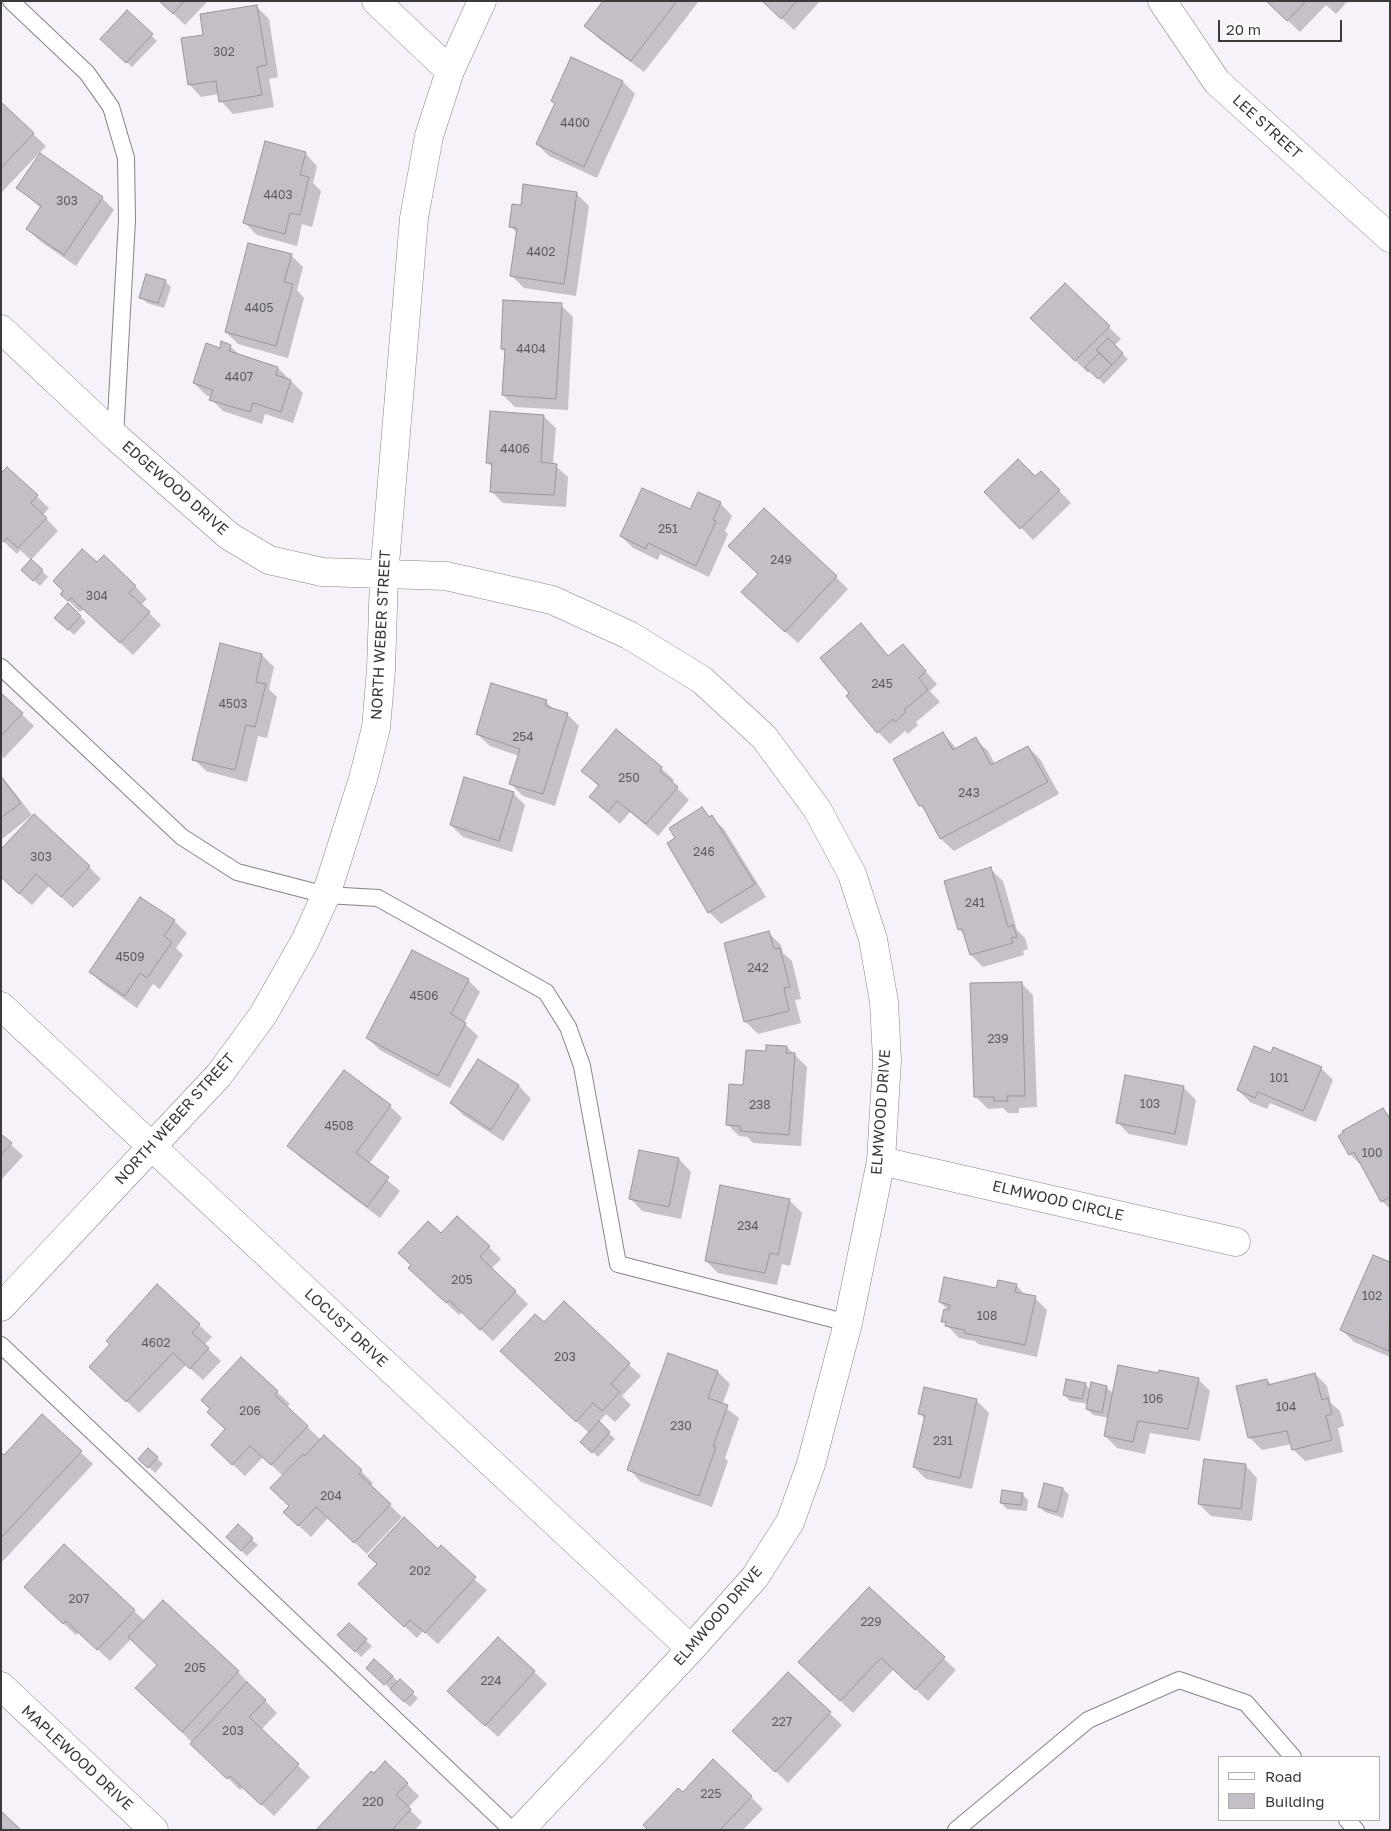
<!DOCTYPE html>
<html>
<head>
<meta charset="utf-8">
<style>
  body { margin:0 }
  #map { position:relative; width:1391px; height:1831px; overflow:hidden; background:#f7f2f9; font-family:"Golos Text",sans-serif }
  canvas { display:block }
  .frame { position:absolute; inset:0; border:2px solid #3b393b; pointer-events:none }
  .legend { position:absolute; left:1218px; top:1756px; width:162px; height:65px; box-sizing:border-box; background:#fff; border:1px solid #b1b0b1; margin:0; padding:6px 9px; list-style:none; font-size:15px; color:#3b393b }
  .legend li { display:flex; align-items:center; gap:10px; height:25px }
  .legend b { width:25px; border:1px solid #b1b0b1 }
  .scale { position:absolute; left:1218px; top:20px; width:124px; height:22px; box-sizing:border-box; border:2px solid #3b393b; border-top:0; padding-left:6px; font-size:15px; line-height:18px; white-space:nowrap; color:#3b393b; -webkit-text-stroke:4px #fff; paint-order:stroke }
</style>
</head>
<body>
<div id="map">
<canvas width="1391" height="1831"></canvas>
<div class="frame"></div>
<ul class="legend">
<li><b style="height:6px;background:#fff"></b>Road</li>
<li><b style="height:14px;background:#c4bfc6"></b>Building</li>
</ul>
<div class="scale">20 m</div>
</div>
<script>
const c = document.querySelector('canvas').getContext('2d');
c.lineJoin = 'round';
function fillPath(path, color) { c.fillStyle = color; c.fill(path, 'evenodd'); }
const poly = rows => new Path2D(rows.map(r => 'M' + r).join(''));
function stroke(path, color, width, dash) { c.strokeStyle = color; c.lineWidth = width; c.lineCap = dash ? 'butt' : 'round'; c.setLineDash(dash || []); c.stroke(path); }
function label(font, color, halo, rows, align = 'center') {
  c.font = font + ' "Golos Text",sans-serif'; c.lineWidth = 4; c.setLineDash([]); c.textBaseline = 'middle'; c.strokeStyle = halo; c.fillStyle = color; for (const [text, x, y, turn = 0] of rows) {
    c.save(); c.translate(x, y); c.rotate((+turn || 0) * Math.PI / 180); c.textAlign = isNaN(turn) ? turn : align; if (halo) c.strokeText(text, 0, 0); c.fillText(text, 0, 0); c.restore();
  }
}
fillPath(poly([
  [160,1,208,1,185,25],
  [605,1,699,1,644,72,598,38,586,26],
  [763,1,820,1,794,30],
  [1267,1,1348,1,1336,14,1326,5,1300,32],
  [257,7,269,19,278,77,269,79,274,107,233,114,221,101,219,94,201,97,189,84,205,36],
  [127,12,157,41,132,67,102,39],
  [572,58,623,82,635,94,597,178,549,156,537,144,555,104,552,101],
  [1,104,46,146,1,193],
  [305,153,317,166,313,183,321,191,312,227,302,224,297,246,257,235,245,223],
  [18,188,102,198,114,210,76,266,40,241,28,229,41,208],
  [576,193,589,206,576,296,524,288,512,276,518,234,510,226,522,206],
  [291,255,303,267,297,290,304,298,288,358,238,344,226,332],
  [165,281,171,287,164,308,147,303,141,297],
  [1065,284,1121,339,1114,346,1128,359,1104,384,1090,370,1088,373,1032,318],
  [561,305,573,317,568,410,515,407,503,395,506,353,502,349],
  [230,346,241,356,278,368,303,393,293,423,265,414,262,424,223,411,211,399,211,397,206,395,194,383,220,350],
  [543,416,556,428,553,464,568,477,566,507,503,503,491,491,493,468,487,462],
  [7,468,49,508,43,515,58,531,31,560,20,550,17,554,1,539],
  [1041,472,1071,503,1033,540,986,492,1035,478],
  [720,503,732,516,725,531,728,534,709,577,660,554,658,560,633,548,621,536,690,511],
  [31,560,48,577,40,586,23,570],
  [759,574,836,577,848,589,798,643,755,604],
  [135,586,147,599,141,605,161,625,133,655,84,609,80,612,62,594],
  [68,605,86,622,74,635,56,618],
  [861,625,889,657,902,645,937,684,930,691,940,702,916,722,918,725,908,734,905,731,890,744,878,732,851,693],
  [262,655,274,667,269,689,277,697,267,738,258,736,247,782,206,771,194,759],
  [1,694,34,726,4,758,1,755],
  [546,702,556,711,567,714,579,726,555,806,523,796,511,784,519,756,490,746,477,734],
  [943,733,957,749,975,739,988,751,995,764,1028,747,1040,759,1059,794,954,851,941,839,927,813,920,805],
  [661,768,674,780,672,783,689,800,658,836,630,812,620,824,603,809,591,797,599,787,583,771],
  [1,775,32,815,1,840],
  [513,793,525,805,512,852,463,837,451,825],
  [702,809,724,829,766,897,721,924,709,912,677,838],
  [89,867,101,879,73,908,49,886,32,905,1,877],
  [990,869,1003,881,1017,930,1025,938,1028,949,1023,951,1024,955,983,967,971,955,966,936,959,929],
  [140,898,174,921,187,933,176,948,183,955,160,989,153,984,137,1008,103,984,90,972],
  [769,933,781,945,783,953,792,961,801,999,795,1000,801,1023,758,1034,745,1021],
  [468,980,480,992,464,1023,478,1036,450,1088,380,1050,367,1038],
  [1021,983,1033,995,1037,1107,1019,1108,1019,1113,1008,1113,1003,1108,988,1109,975,1096],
  [787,1047,807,1067,801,1146,753,1143,748,1137,739,1136,727,1124,745,1087,767,1053],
  [1271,1055,1321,1068,1333,1080,1316,1122,1270,1103,1267,1109,1250,1102,1238,1090],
  [478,1061,519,1086,531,1099,503,1141,463,1115,451,1103],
  [344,1072,390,1106,402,1118,369,1164,400,1191,380,1218,301,1158,289,1146],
  [1184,1088,1196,1100,1187,1146,1129,1134,1117,1122],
  [1383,1109,1390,1116,1390,1209,1382,1201,1362,1166,1350,1154],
  [1,1135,23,1156,1,1180],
  [679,1159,691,1172,681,1219,642,1211,630,1198],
  [790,1201,802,1213,790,1266,782,1264,777,1285,718,1273,706,1261],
  [441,1235,489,1247,501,1259,491,1269,528,1304,493,1341,462,1312,459,1315,422,1280],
  [1390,1264,1390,1357,1354,1342,1342,1330],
  [1016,1285,1026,1296,1035,1298,1047,1310,1037,1357,978,1344,975,1341,959,1338,943,1321,949,1311,940,1302],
  [157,1286,212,1337,204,1345,221,1361,203,1380,186,1365,139,1413,103,1379,112,1345],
  [564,1303,641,1376,622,1396,631,1405,615,1422,606,1414,598,1423,615,1439,598,1457,582,1441,589,1433,514,1363],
  [668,1354,718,1372,730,1384,722,1405,739,1418,725,1458,728,1461,712,1507,641,1482,629,1469],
  [241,1358,290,1404,287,1407,321,1440,361,1471,373,1483,370,1486,402,1517,367,1554,328,1518,311,1537,297,1524,283,1476,263,1457,245,1476,225,1457,227,1430],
  [1315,1374,1327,1386,1331,1403,1340,1411,1344,1426,1338,1428,1343,1452,1305,1461,1293,1449,1292,1444,1262,1450,1250,1438,1237,1387,1267,1380,1272,1385],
  [1159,1375,1198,1379,1210,1391,1200,1441,1150,1433,1145,1454,1117,1448,1105,1436,1109,1418,1093,1415,1087,1409,1088,1404,1070,1401,1064,1395,1085,1384,1091,1390,1106,1387,1114,1394],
  [976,1400,989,1413,972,1489,926,1479,914,1467,925,1419,920,1414],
  [42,1416,93,1464,3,1561,1,1559,1,1454,4,1457],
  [148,1450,163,1464,155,1473,140,1458],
  [1245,1465,1257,1478,1252,1521,1211,1516,1199,1504],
  [1045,1484,1063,1489,1069,1495,1063,1518,1045,1512,1039,1506],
  [1022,1494,1028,1500,1027,1511,1007,1509,1001,1503],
  [238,1526,258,1545,247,1556,227,1537],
  [438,1550,487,1590,438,1644,423,1631,417,1638,372,1596],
  [869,1588,956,1670,928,1701,894,1669,853,1713,812,1674],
  [38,1600,134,1611,145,1621,238,1672,277,1713,261,1730,310,1777,274,1816,243,1787,240,1790,149,1700,159,1665,131,1639,110,1661,79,1632,76,1635],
  [349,1625,372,1646,361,1657,339,1635],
  [498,1638,547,1684,498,1737,461,1703],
  [374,1661,418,1698,410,1707,368,1668],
  [788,1674,842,1725,788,1783,746,1744],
  [407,1784,419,1796,408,1808,422,1822,415,1830,318,1830],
  [683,1793,751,1797,763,1809,743,1830,649,1830]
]), '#0003');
const building = poly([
  [159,1,184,1,173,14,159,1],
  [603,1,677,1,631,61,584,26,603,1],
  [762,1,797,1,781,19,762,1],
  [1266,1,1306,1,1287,21,1266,1],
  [257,5,267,65,257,67,262,95,219,102,216,81,188,85,181,38,203,35,200,14,257,5],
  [127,10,153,34,126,63,100,39,127,10],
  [571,57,623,81,584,167,536,144,555,103,551,101,571,57],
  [1,102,34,133,1,168,1,102],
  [265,141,306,152,300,175,309,177,300,215,290,213,285,234,243,223,265,141],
  [40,153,103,197,64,255,26,229,41,206,16,188,40,153],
  [523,184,577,192,564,284,510,276,517,228,509,227,512,204,521,205,523,184],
  [248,243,292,254,284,282,293,284,276,346,225,332,248,243],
  [146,274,166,280,158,303,139,298,146,274],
  [1065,283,1110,326,1075,361,1030,318,1065,283],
  [503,300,562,303,556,399,502,395,505,349,501,349,503,300],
  [1108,338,1123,353,1112,365,1096,350,1108,338],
  [221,341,231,345,229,351,278,367,276,375,291,380,281,412,253,403,250,412,209,400,213,390,193,383,206,343,220,348,221,341],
  [1099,353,1112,365,1098,379,1085,367,1099,353],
  [490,411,544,415,541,462,557,464,554,495,490,492,492,463,486,463,490,411],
  [1018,459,1035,476,1041,471,1060,490,1020,529,984,492,1018,459],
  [7,467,38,495,31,503,47,518,18,548,7,538,4,542,1,540,1,473,7,467],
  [642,488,690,509,698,492,721,502,713,520,716,521,696,566,648,543,646,549,620,536,642,488],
  [764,508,837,576,785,632,741,592,758,574,728,546,764,508],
  [82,549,97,562,104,555,136,586,129,593,150,612,120,643,71,598,68,601,60,594,63,591,53,581,82,549],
  [31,559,43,570,33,581,21,570,31,559],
  [68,603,81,616,68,630,54,618,68,603],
  [861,623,888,656,903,644,926,671,919,678,928,690,904,710,906,712,895,722,893,719,877,733,846,696,849,693,820,658,861,623],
  [220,643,262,654,256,682,266,684,255,727,246,725,235,770,192,760,220,643],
  [491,683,547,700,545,706,568,713,543,794,509,784,520,749,476,734,491,683],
  [1,693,23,713,1,736,1,693],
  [616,729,662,767,660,771,678,787,646,824,617,801,608,812,589,797,599,785,581,771,616,729],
  [943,732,953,750,976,737,991,765,1028,746,1048,782,940,839,922,805,919,806,893,759,943,732],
  [1,777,21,803,1,818,1,777],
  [464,777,514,792,499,841,450,825,464,777],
  [702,807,709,817,712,815,755,884,708,913,667,843,675,838,669,828,702,807],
  [34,814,90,866,61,897,36,874,19,894,1,877,1,849,34,814],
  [991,867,1008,927,1013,925,1017,937,1011,938,1013,943,970,955,962,929,958,930,944,881,991,867],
  [140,897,175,920,164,936,172,942,147,978,140,973,125,996,89,972,140,897],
  [769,931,774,949,780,948,790,987,784,988,789,1011,744,1022,724,943,769,931],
  [412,950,469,979,451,1014,466,1023,438,1076,366,1038,412,950],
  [1022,982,1025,1096,1007,1096,1008,1101,994,1101,994,1097,974,1097,970,983,1022,982],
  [766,1045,787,1046,786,1053,795,1053,789,1135,740,1131,740,1126,726,1125,729,1084,743,1085,746,1050,766,1051,766,1045],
  [1254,1046,1271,1053,1273,1047,1322,1067,1303,1111,1258,1092,1255,1098,1237,1090,1254,1046],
  [478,1059,519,1085,491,1130,450,1103,478,1059],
  [344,1070,391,1105,356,1153,389,1177,367,1207,287,1146,344,1070],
  [1125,1075,1184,1086,1175,1134,1116,1123,1125,1075],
  [1383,1108,1390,1120,1390,1197,1381,1202,1354,1152,1349,1155,1338,1136,1343,1133,1342,1131,1383,1108],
  [1,1134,12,1143,1,1155,1,1134],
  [639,1150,679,1158,669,1207,629,1199,639,1150],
  [720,1185,790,1199,778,1255,770,1253,765,1273,705,1261,720,1185],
  [457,1216,490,1246,480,1257,516,1291,480,1330,449,1300,446,1303,408,1268,411,1265,398,1253,428,1221,441,1233,457,1216],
  [1373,1255,1390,1262,1389,1351,1340,1330,1373,1255],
  [944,1277,996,1288,998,1280,1017,1284,1015,1292,1036,1296,1025,1345,964,1333,965,1330,945,1326,946,1322,941,1322,944,1309,949,1310,950,1305,939,1302,944,1277],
  [157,1284,200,1324,192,1333,209,1348,190,1369,173,1353,126,1402,89,1367,110,1344,106,1341,157,1284],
  [564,1301,630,1363,611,1384,620,1392,602,1411,593,1403,576,1422,500,1351,535,1314,544,1322,564,1301],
  [668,1353,718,1371,708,1398,728,1405,713,1446,716,1447,699,1496,627,1470,668,1353],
  [241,1357,278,1391,275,1395,308,1426,271,1465,250,1446,232,1465,211,1445,225,1429,207,1412,210,1409,201,1400,241,1357],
  [1118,1365,1158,1373,1159,1370,1199,1378,1188,1429,1138,1421,1133,1442,1104,1436,1118,1365],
  [1315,1373,1322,1400,1328,1398,1332,1414,1326,1416,1332,1440,1292,1450,1287,1431,1248,1438,1236,1386,1267,1379,1268,1385,1315,1373],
  [1066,1379,1086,1383,1082,1399,1063,1395,1066,1379],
  [1091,1382,1107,1386,1102,1413,1086,1409,1091,1382],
  [924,1387,977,1399,960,1478,913,1467,925,1415,918,1414,924,1387],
  [42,1414,82,1451,1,1538,1,1452,4,1455,42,1414],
  [599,1421,610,1432,592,1453,580,1442,599,1421],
  [324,1435,362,1470,359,1474,391,1504,354,1543,316,1507,298,1526,283,1512,289,1506,270,1488,303,1454,305,1456,324,1435],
  [148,1448,158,1457,148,1468,138,1459,148,1448],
  [1204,1459,1246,1464,1241,1509,1198,1504,1204,1459],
  [1044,1483,1063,1488,1057,1512,1038,1507,1044,1483],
  [1002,1490,1023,1493,1021,1505,1000,1503,1002,1490],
  [404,1517,438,1549,441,1545,476,1577,425,1633,410,1620,404,1627,358,1584,377,1564,368,1556,404,1517],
  [238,1524,253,1538,241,1551,226,1537,238,1524],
  [64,1544,135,1610,97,1650,66,1621,63,1624,24,1587,64,1544],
  [869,1587,945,1657,915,1690,881,1658,840,1701,798,1662,869,1587],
  [163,1600,239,1671,182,1732,135,1688,157,1665,128,1637,163,1600],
  [349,1623,367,1639,355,1652,337,1635,349,1623],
  [498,1637,535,1671,485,1726,447,1691,498,1637],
  [374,1659,393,1676,384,1685,366,1668,374,1659],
  [788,1672,831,1712,775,1772,732,1731,788,1672],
  [400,1679,414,1692,404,1702,390,1689,400,1679],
  [247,1682,266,1700,249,1717,299,1764,261,1805,230,1776,227,1779,190,1744,247,1682],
  [713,1759,752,1796,720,1830,648,1830,643,1825,678,1788,683,1792,713,1759],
  [385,1761,408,1783,396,1795,411,1809,392,1830,316,1830,371,1771,374,1773,385,1761],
  [1,1811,21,1830,1,1830,1,1811]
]);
fillPath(building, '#c4bfc6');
stroke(building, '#9a959b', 1);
const lane = poly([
  [11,1,87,73,111,107,126,158,127,220,115,436],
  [1,667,182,837,237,872,326,895,378,898,546,992,568,1027,582,1066,618,1264,848,1323],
  [1,1345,512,1830],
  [1347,1820,1356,1830],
  [956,1830,1088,1720,1179,1680,1246,1703,1293,1757]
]);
const street = poly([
  [376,1,450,71],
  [1162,1,1217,82,1390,238],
  [1,329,115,436,229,536,269,560,322,572,446,576,552,600,629,635,702,680,764,737,817,809,852,874,873,939,884,1002,887,1060,881,1161,848,1323,811,1464,790,1522,755,1577,691,1649,520,1830],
  [1,1006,691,1649],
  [881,1161,1236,1242],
  [1,1307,219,1075,263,1015,305,941,326,895,363,779,376,728,381,670,384,576,414,218,429,136,450,71,482,1],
  [1,1686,154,1830]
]);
stroke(lane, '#888389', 18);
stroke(street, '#888389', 29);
stroke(lane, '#fff', 16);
stroke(street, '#fff', 28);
label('12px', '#5d5a5e', null, [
  ["302",224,52],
  ["4400",575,123],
  ["4403",278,195],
  ["303",67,201],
  ["4402",541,252],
  ["4405",259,308],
  ["4404",531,349],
  ["4407",239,377],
  ["4406",515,449],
  ["251",668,529],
  ["249",781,560],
  ["304",97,596],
  ["245",882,684],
  ["4503",233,704],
  ["254",523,737],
  ["250",629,778],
  ["243",969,793],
  ["246",704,852],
  ["303",41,857],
  ["241",975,903],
  ["4509",130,957],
  ["242",758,968],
  ["4506",424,996],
  ["239",998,1039],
  ["101",1279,1078],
  ["103",1150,1104],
  ["238",760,1105],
  ["4508",339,1126],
  ["100",1372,1153],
  ["234",748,1226],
  ["205",462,1280],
  ["102",1372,1296],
  ["108",987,1316],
  ["4602",156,1343],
  ["203",565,1357],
  ["106",1153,1399],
  ["104",1286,1407],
  ["206",250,1411],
  ["230",681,1426],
  ["231",943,1441],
  ["204",331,1496],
  ["202",420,1571],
  ["207",79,1599],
  ["229",871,1622],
  ["205",195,1668],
  ["224",491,1681],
  ["227",782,1722],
  ["203",233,1731],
  ["225",711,1794],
  ["220",373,1802]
]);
label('15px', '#3b393b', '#fff', [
  ["LEE STREET",1267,127,42],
  ["EDGEWOOD DRIVE",175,488,41],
  ["NORTH WEBER STREET",381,635,-87],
  ["ELMWOOD DRIVE",881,1112,-86],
  ["NORTH WEBER STREET",175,1119,-48],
  ["ELMWOOD CIRCLE",1058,1201,13],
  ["LOCUST DRIVE",346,1328,43],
  ["ELMWOOD DRIVE",718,1616,-49],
  ["MAPLEWOOD DRIVE",77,1758,43]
]);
</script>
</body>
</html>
